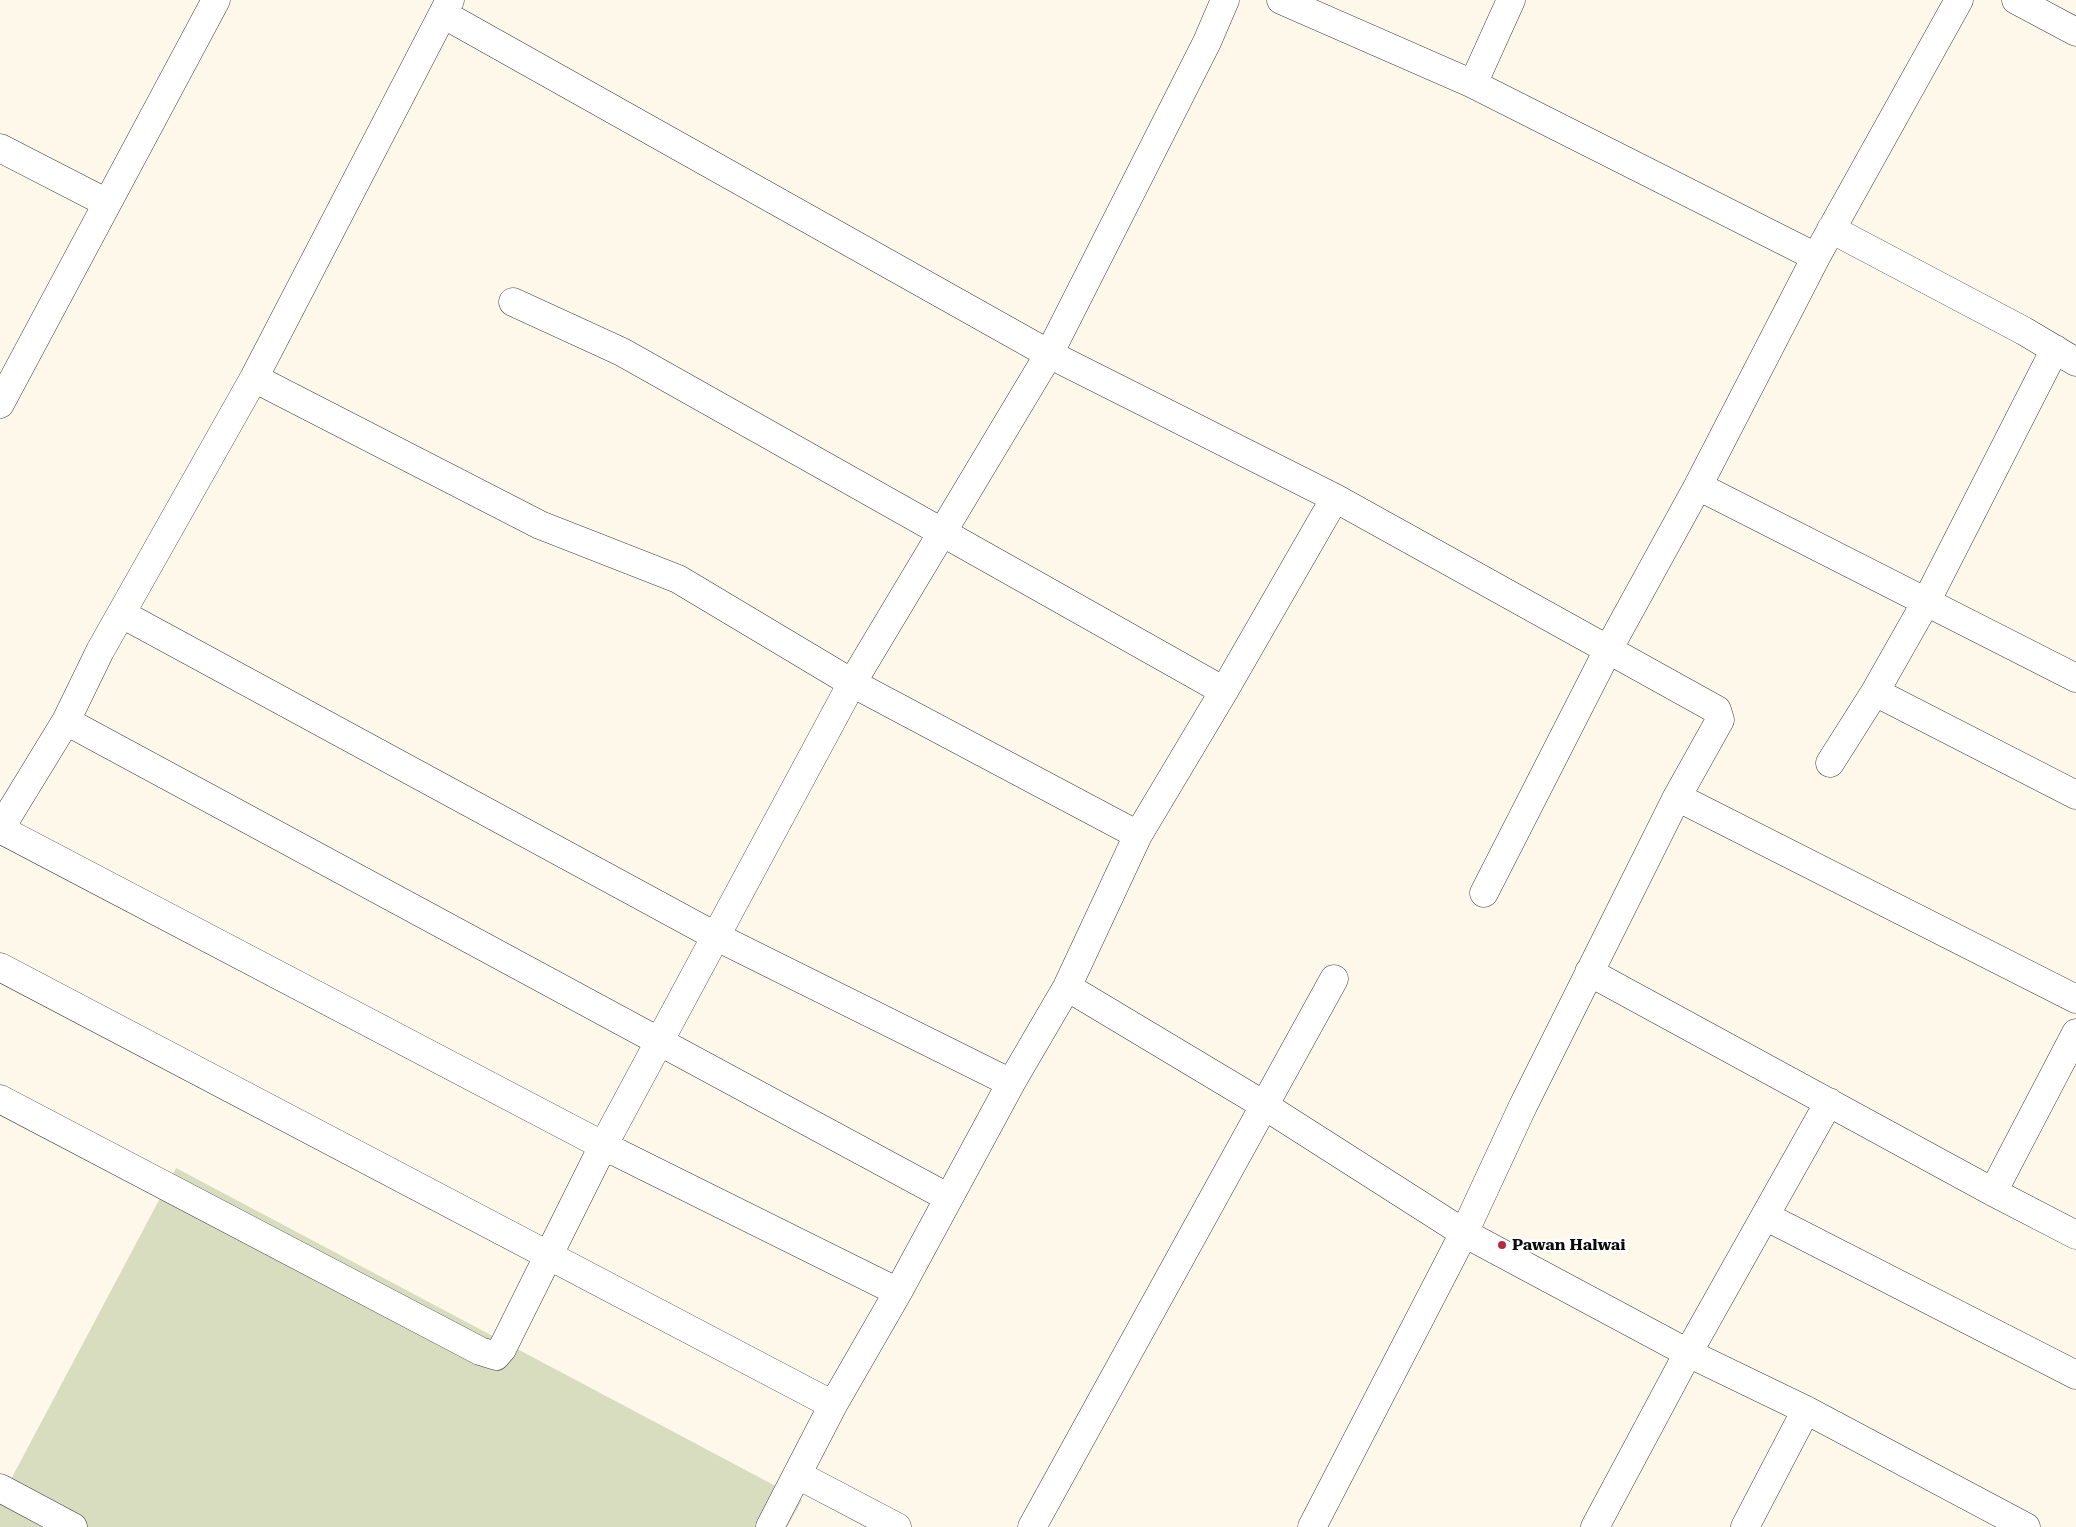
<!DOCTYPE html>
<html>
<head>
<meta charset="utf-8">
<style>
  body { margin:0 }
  canvas { display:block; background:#fef8eb }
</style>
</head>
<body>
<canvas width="2076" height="1527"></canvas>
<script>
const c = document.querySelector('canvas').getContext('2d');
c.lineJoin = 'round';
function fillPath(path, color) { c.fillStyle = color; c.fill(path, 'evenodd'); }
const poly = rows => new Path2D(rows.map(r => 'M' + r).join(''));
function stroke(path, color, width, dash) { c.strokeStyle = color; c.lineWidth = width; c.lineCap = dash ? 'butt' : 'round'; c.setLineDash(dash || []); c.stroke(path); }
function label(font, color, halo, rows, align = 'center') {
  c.font = font + ' "Roboto Serif",serif'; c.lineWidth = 5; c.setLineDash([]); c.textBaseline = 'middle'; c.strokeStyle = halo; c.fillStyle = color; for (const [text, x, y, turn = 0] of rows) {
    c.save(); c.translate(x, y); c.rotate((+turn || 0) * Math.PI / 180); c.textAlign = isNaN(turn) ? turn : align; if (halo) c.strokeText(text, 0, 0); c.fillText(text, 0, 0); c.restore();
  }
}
fillPath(poly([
  [176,1168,802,1500,787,1527,0,1527,0,1500]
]), '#d7ddbe');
const street = poly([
  [1281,0,1473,84,1816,257],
  [2016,0,2076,32],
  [443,14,1049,354,1335,498,1717,710,1720,720,1677,797,1523,1106,1464,1233,1312,1527],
  [1473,84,1511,0],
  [0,148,107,203],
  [1831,229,2024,331,2076,362],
  [513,302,622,352,1224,691],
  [254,378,540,525,678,579,852,683,1138,835],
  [0,404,216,0],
  [1698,486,2076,678],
  [122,614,717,937,1011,1083],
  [1875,692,2076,795],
  [66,721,949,1198],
  [1830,763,1875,692,1926,602,2055,349],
  [1677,797,2076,999],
  [0,829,602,1145,602,1148,618,1153,898,1292],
  [0,829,66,721,100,651,254,378,450,0],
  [1484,893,1609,648,1698,486,1816,257,1959,0],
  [0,967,833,1405],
  [1589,972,1993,1192,2076,1235],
  [1067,987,1254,1099,1464,1233,1688,1353,1806,1410,2026,1527],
  [0,1099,480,1351,496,1356,502,1349,602,1148,852,683,1049,354,1207,42,1225,0],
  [1993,1192,2076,1033],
  [1765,1216,2076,1375],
  [798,1475,897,1527],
  [0,1488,73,1527],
  [770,1527,833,1405,898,1292,1011,1083,1067,987,1138,835,1224,691,1335,498],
  [1032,1527,1334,979],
  [1595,1527,1688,1353,1829,1102],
  [1745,1527,1806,1410]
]);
stroke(street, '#3e3e3e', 29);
stroke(street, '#fff', 28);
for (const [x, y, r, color] of [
  [1502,1245,5,"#b22c44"]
]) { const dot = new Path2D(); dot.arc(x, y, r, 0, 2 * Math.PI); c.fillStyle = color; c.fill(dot); stroke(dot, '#fff', 2); }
label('bold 16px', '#0b0b0b', '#fff', [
  ["Pawan Halwai",1512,1245]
], 'left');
</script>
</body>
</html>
